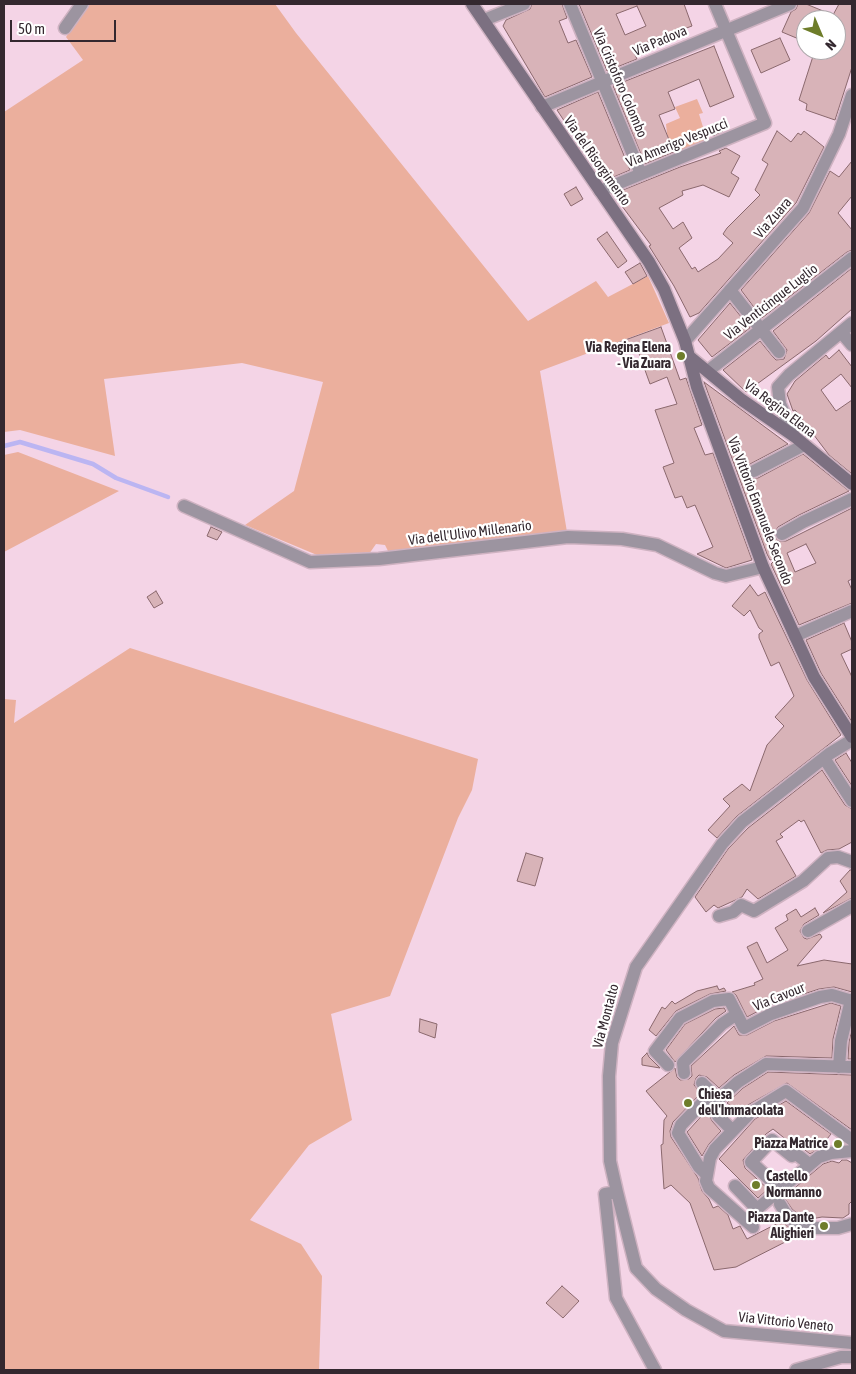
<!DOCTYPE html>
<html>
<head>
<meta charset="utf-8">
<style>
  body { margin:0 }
  #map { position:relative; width:856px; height:1374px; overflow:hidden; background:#f4d4e6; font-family:"Asap Condensed",sans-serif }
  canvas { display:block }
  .frame { position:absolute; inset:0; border:5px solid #34282f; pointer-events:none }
  .north { position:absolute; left:796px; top:10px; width:50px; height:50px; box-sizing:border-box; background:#fff; border:1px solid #aea9ac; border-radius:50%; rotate:135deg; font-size:14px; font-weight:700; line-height:20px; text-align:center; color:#34282f }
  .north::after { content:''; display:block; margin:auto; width:18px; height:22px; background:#6e7d2a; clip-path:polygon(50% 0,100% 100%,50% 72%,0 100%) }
  .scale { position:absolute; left:10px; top:20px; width:106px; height:22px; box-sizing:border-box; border:2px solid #34282f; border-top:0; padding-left:6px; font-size:15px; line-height:18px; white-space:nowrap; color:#34282f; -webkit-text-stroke:4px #fff; paint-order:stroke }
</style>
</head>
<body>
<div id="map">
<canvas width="856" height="1374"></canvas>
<div class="frame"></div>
<div class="north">N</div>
<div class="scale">50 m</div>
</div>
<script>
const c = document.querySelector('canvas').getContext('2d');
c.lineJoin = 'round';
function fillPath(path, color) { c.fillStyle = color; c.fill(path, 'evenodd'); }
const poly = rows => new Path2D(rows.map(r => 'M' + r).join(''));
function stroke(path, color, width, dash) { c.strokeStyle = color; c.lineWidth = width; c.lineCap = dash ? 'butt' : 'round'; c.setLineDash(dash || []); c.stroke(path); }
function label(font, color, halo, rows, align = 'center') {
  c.font = font + ' "Asap Condensed",sans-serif'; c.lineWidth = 4.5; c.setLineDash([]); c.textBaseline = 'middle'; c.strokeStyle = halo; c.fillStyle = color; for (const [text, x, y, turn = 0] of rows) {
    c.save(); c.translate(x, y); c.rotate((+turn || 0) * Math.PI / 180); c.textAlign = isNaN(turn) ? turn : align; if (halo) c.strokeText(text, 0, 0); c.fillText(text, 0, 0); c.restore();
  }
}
fillPath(poly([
  [89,4,275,4,296,33,528,321,596,281,608,297,648,276,669,323,540,371,567,532,389,553,385,545,376,544,369,554,317,555,245,525,294,491,323,382,242,363,104,379,115,456,20,430,4,432,4,112,83,60,66,37],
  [697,99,703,113,699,114,707,140,674,153,667,134,666,124,680,118,675,107],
  [18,452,119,491,4,552,4,455],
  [130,648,478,759,472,790,458,818,390,996,331,1014,352,1120,309,1145,250,1220,301,1244,322,1276,319,1370,4,1370,4,699,16,700,14,723]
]), '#ebaf9d');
stroke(poly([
  [4,446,20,442,93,464,116,478,168,497]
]), '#bbb5f2', 4.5);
const building = poly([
  [532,4,562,4,567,18,559,21,568,43,576,40,592,77,545,97,503,26,506,20,530,9,532,4],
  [579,4,684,4,692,26,632,48,637,59,607,71,579,4],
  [637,6,646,26,625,35,616,14,637,6],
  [798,4,806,4,833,15,839,4,852,4,852,67,835,120,806,110,807,104,799,100,815,50,836,50,836,20,806,20,806,42,782,32,791,12,796,9,798,4],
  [780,38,790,60,761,73,751,50,780,38],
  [714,46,734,97,710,107,699,79,668,92,675,109,659,115,674,152,645,164,613,86,714,46],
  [598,92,630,170,604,181,557,110,598,92],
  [720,122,723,131,713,136,709,126,720,122],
  [777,131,791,142,798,133,801,135,804,131,824,147,796,203,699,313,690,317,674,286,649,246,651,245,613,194,680,167,721,153,719,151,726,148,740,156,731,173,739,178,729,197,703,185,682,191,683,195,659,208,673,229,683,222,692,238,679,248,692,269,695,267,698,272,718,259,733,243,723,234,727,228,760,195,755,190,768,164,762,160,777,131],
  [852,161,852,196,838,213,852,230,852,250,847,252,762,318,741,290,809,213,830,171,839,177,852,161],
  [576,187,583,199,571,206,564,194,576,187],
  [607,232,627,261,618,268,597,239,607,232],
  [640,263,647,276,633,284,625,272,640,263],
  [852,268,852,309,816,341,746,392,723,370,760,341,773,357,776,360,784,359,787,350,773,331,852,268],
  [730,303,750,328,712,357,698,340,730,303],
  [661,327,680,380,686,378,702,425,694,428,705,455,713,453,752,560,726,568,697,554,713,547,695,505,687,508,682,496,675,498,663,467,674,463,655,410,677,404,667,377,650,384,637,348,618,355,614,344,661,327],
  [839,350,852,367,852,388,841,374,821,390,836,411,852,400,852,474,829,455,795,410,793,411,787,394,795,381,826,355,829,359,839,350],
  [704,382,788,444,750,464,746,470,749,478,758,478,803,454,849,491,799,515,778,527,774,534,778,541,786,541,852,508,852,579,848,581,852,590,852,603,799,625,771,564,777,558,770,560,767,554,704,382],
  [806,544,816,563,795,572,787,553,806,544],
  [211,527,222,532,217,540,207,536,211,527],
  [750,585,758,596,765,592,807,680,841,735,737,816,717,838,708,830,730,806,723,799,742,784,750,791,767,745,784,726,775,717,794,696,779,662,771,666,759,638,759,634,763,631,759,628,750,610,744,616,732,606,750,585],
  [156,591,163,603,154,608,147,597,156,591],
  [844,623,852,642,852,649,841,654,852,677,852,722,821,673,806,640,844,623],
  [846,753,852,763,852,786,835,760,846,753],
  [822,770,845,805,852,809,852,842,839,849,827,850,821,853,804,820,801,822,799,820,780,834,783,837,776,841,796,876,758,899,747,889,742,897,718,908,714,905,706,912,695,897,728,849,748,828,822,770],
  [526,853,543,858,535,886,517,881,526,853],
  [850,870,852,870,852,898,823,913,847,892,840,881,850,870],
  [815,908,819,915,804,924,800,931,804,938,807,939,820,934,822,937,797,966,824,960,852,964,852,992,834,987,819,989,768,1006,747,1017,736,995,732,992,755,985,754,983,763,979,747,947,757,942,767,963,788,950,775,928,788,920,786,915,796,909,801,917,815,908],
  [717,986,719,990,724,988,726,991,710,994,676,1011,656,1036,649,1030,662,1007,665,1009,672,1001,675,1004,697,991,717,986],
  [831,1003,841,1006,833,1039,832,1058,766,1056,734,1075,719,1088,707,1077,699,1075,696,1078,694,1085,701,1093,673,1122,670,1131,671,1137,698,1178,702,1191,709,1199,713,1208,718,1206,728,1215,733,1229,740,1226,747,1239,782,1221,793,1231,793,1238,736,1267,714,1270,690,1203,671,1185,664,1189,661,1145,663,1144,664,1120,667,1116,646,1091,675,1068,677,1077,680,1080,689,1079,692,1076,691,1066,734,1026,739,1035,747,1035,774,1021,831,1003],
  [724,1008,726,1011,716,1018,675,1062,666,1050,685,1024,715,1009,724,1008],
  [420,1019,437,1024,435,1038,419,1032,420,1019],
  [852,1029,852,1059,848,1059,849,1042,852,1029],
  [647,1053,649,1057,660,1068,642,1065,642,1058,647,1053],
  [768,1072,852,1075,852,1130,787,1083,746,1106,739,1112,727,1103,743,1088,768,1072],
  [786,1101,831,1134,820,1148,810,1154,800,1146,793,1145,773,1129,766,1134,743,1160,745,1168,768,1189,758,1198,719,1159,755,1119,786,1101],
  [707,1110,712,1121,721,1131,709,1144,702,1156,687,1132,707,1110],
  [842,1160,847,1160,852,1163,852,1201,849,1204,849,1214,843,1218,822,1217,805,1220,792,1209,784,1197,823,1164,832,1161,839,1163,842,1160],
  [562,1286,579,1301,563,1318,546,1303,562,1286]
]);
fillPath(building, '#d8b3b8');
stroke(building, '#8a686d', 1);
const street = poly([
  [570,4,641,174],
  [484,20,524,4],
  [65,28,82,4],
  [542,107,790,4],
  [600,191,765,123,715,4],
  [730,290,779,352],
  [841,332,852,345],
  [685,341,803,208,839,134,852,95],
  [708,371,852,258],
  [794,436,780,404,778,387,789,375,852,323],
  [754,471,804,445],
  [184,506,310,562,379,559,568,537,622,539,657,545,715,573,726,576,763,567],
  [782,534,803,522,852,499],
  [795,636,852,611],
  [824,758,852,801],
  [719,916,733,912,741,905,754,911,803,881,828,858,838,857,852,862],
  [808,931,852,906],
  [668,1065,655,1051,680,1018,713,1001,729,999,744,1028,771,1014,820,997,832,995,852,1001],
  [839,1067,841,1041,851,1000],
  [684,1073,683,1063,722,1024,737,1014],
  [702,1083,717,1098],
  [732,1130,718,1116,713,1104,738,1082,766,1064,852,1067],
  [707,1175,699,1167,678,1133,681,1125,712,1093],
  [735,1186,757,1209,819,1157,831,1153,852,1151],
  [780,1189,751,1162,772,1140,792,1156,795,1153,809,1164],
  [617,1192,636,1268,656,1289,686,1310,724,1331,852,1343],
  [780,1204,786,1214,802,1228,838,1228,852,1224],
  [753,1227,709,1188,706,1181,710,1158,715,1149,750,1113,786,1091,852,1140],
  [655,1370,616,1298,605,1194,617,1192,610,1161,609,1076,612,1043,636,967,722,844,742,822,829,754,852,740],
  [796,1370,841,1357,852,1357]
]);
const secondary = poly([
  [472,4,649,262,664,289,685,341,697,387,763,567,814,677,852,737],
  [690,357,742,400,794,436,852,484]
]);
stroke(street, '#ceb2c1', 15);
stroke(secondary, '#ceb2c1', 15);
stroke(street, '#9c94a0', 12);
stroke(secondary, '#7c7081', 12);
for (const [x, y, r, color] of [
  [681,356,5,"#6e7d2a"],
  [688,1103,5,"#6e7d2a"],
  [838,1144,5,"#6e7d2a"],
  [756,1185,5,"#6e7d2a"],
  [824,1226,5,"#6e7d2a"]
]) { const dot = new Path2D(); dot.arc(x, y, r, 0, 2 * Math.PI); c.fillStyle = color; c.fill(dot); stroke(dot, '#fff', 2); }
label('14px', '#34282f', '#fff', [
  ["Via Padova",660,41,-23],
  ["Via Cristoforo Colombo",620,83,67],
  ["Via Amerigo Vespucci",677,143,-22],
  ["Via del Risorgimento",597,161,55],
  ["Via Zuara",773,218,-49],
  ["Via Venticinque Luglio",771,302,-38],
  ["Via Regina Elena",780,409,37],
  ["Via Vittorio Emanuele Secondo",760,511,69],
  ["Via dell'Ulivo Millenario",470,533,-7],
  ["Via Cavour",779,997,-22],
  ["Via Montalto",606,1016,-75],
  ["Via Vittorio Veneto",786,1322,6]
]);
label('bold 14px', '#34282f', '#fff', [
  ["Via Regina Elena",671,348],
  ["- Via Zuara",671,364],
  ["Chiesa",698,1095,"left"],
  ["dell'Immacolata",698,1111,"left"],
  ["Piazza Matrice",828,1144],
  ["Castello",766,1177,"left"],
  ["Normanno",766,1193,"left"],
  ["Piazza Dante",814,1218],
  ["Alighieri",814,1234]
], 'right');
</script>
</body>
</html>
